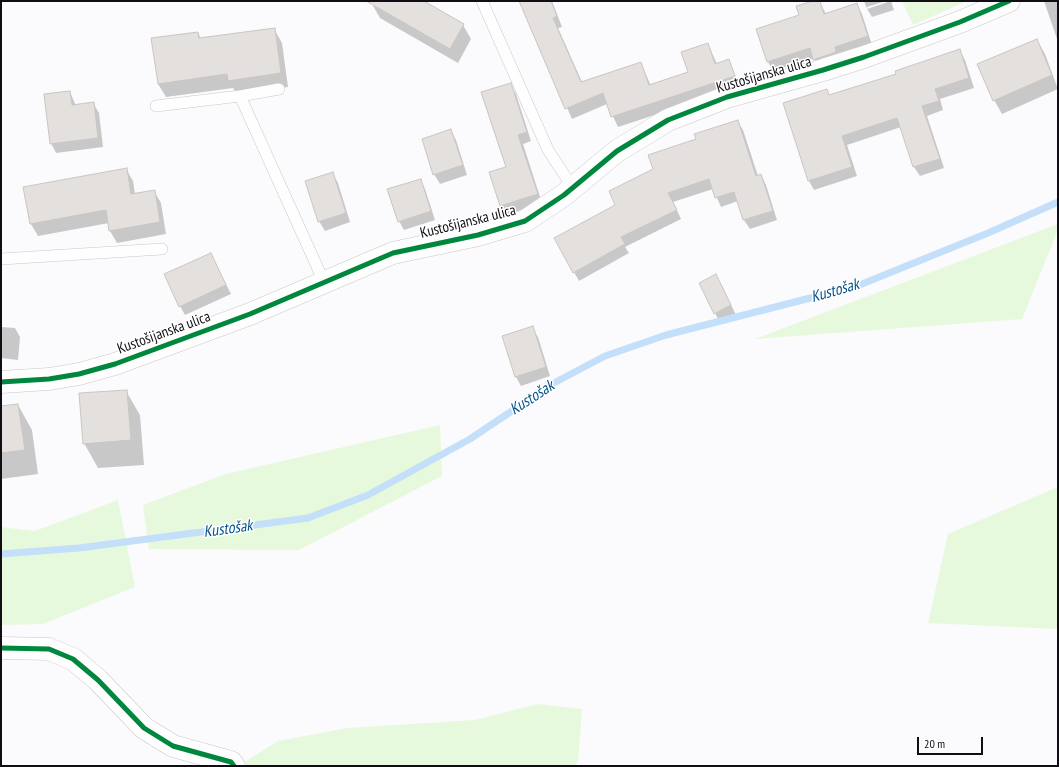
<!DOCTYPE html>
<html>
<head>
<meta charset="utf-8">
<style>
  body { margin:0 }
  #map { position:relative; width:1059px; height:767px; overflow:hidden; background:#fbfafc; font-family:"PT Sans Narrow",sans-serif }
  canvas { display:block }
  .frame { position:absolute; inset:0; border:2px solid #110d14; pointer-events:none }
  .scale { position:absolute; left:917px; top:737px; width:66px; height:18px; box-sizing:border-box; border:2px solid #110d14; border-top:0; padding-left:5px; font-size:12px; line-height:14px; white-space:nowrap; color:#110d14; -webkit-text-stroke:3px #fff; paint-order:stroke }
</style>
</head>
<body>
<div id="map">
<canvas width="1059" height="767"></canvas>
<div class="frame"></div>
<div class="scale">20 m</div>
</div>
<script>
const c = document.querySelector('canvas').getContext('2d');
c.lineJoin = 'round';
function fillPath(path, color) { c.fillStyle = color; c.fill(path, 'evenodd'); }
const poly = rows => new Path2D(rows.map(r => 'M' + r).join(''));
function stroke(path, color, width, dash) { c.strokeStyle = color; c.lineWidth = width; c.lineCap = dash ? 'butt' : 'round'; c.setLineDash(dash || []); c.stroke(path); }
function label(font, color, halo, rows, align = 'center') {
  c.font = font + ' "PT Sans Narrow",sans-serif'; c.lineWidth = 3; c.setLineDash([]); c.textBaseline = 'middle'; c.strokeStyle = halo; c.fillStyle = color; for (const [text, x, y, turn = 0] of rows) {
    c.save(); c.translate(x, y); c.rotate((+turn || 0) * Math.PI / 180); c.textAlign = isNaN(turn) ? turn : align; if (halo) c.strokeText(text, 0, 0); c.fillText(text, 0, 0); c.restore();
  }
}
fillPath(poly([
  [902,1,967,1,913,25],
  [1058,224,1058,230,1022,319,755,339],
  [440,425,442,476,299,550,149,549,143,505,226,474],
  [1058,487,1058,629,928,623,948,534],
  [118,500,135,587,43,624,1,625,1,527,35,531],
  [538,704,582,709,578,761,575,766,238,766,278,741,348,728,475,720]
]), '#e7f9dd');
fillPath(poly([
  [374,1,422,1,463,25,471,39,458,63,380,18,372,4],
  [520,1,552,1,562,27,558,28,582,82,641,63,651,86,689,73,708,44,717,64,729,60,740,87,618,127,607,104,572,119],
  [816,1,819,1,826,14,857,4,862,14,872,45,819,68,814,58,773,71,768,62,800,16],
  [864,1,886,1,867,7,867,9],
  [891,1,894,10,872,17,867,9],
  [1044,1,1058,1,1058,42,1057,39],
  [274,29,282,43,288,87,237,94,233,88,166,97,158,84,198,33,201,39],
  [1037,40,1045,54,1058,89,1002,114,994,100],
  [959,50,965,60,974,88,940,99,943,110,927,116,944,168,920,176,914,167,901,127,847,145,857,176,814,190,809,181,784,104,826,90,830,96,897,74],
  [510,84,516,94,531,141,523,144,542,203,506,215,501,206,490,173,507,168],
  [70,92,76,106,93,103,99,113,103,147,56,153,51,143],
  [737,121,743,130,758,176,761,175,766,185,777,220,750,229,744,220,738,201,721,207,713,189,673,202,681,219,625,247,629,253,579,281,574,272,616,205,654,170,697,139],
  [451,131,456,140,467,175,440,184,434,174],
  [126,169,133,181,135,194,154,191,161,203,166,234,117,243,110,231,109,223,38,236,31,224],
  [332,173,338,183,350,222,325,231,319,221],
  [420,180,425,189,435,220,404,230,399,221],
  [211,254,231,294,185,315,180,306],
  [721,284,736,315,720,323,715,313],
  [1,327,15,328,20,337,18,360,1,358],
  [532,328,538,337,550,376,521,386,516,377],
  [126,391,140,415,144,465,98,468,84,443],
  [18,405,32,430,38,474,1,479,1,407]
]), '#0003');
stroke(poly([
  [1,554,79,548,308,518,368,495,470,439,552,384,605,356,666,335,857,286,988,233,1058,202]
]), '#c4dffa', 7);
const building = poly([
  [366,1,424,1,464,24,450,49,366,1],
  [519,1,551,1,557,16,553,18,581,82,641,62,649,85,688,72,681,52,708,43,715,64,729,59,735,76,611,117,603,93,565,109,519,1],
  [813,1,820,1,824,14,857,3,868,36,835,47,836,52,813,60,810,48,767,62,756,29,799,15,796,6,813,1],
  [275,28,281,73,228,81,227,74,158,84,151,38,198,32,199,38,275,28],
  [1037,39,1052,75,993,101,977,64,1037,39],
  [960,49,969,78,935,89,939,101,922,106,940,159,913,167,897,118,842,136,852,167,808,181,783,103,827,89,829,95,896,74,895,71,960,49],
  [511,83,527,132,518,135,538,194,500,206,489,172,506,167,481,92,511,83],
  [70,91,72,105,94,102,98,138,50,144,44,94,70,91],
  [738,120,756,176,761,174,773,211,743,220,734,192,715,198,709,179,668,193,677,210,621,237,625,244,573,273,554,238,615,205,609,191,653,169,648,155,696,139,694,134,738,120],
  [451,129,463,165,433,175,422,139,451,129],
  [127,168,131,194,155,190,160,222,109,231,106,210,30,224,23,187,127,168],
  [333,172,346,213,318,222,305,181,333,172],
  [421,179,431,211,398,222,387,189,421,179],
  [211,253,226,285,179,307,164,274,211,253],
  [716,274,731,305,714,314,699,283,716,274],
  [533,326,546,367,515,377,502,336,533,326],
  [127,390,131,440,83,444,79,393,127,390],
  [18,404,25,450,1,453,1,406,18,404]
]);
fillPath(building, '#e4e0de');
stroke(building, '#cac5c3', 1);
const service = poly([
  [482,1,548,150,573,188],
  [240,96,279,89],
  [156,106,240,96,324,282],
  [1,259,162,249]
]);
const minor = poly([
  [1,648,49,649,73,659,98,680,144,728,173,746,231,762,234,766]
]);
const tertiary = poly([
  [1,382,49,379,79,374,115,364,250,314,393,253,478,235,525,221,564,195,617,151,668,120,727,97,823,70,864,57,960,22,1009,1]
]);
stroke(service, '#cac7cc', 12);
stroke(minor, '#cac7cc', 23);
stroke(tertiary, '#cac7cc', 23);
stroke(service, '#fefeff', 11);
stroke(minor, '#fefeff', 22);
stroke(tertiary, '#fefeff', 22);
stroke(poly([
  [1,382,49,379,79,374,115,364,250,314,393,253,478,235,525,221,564,195,617,151,668,120,727,97,823,70,864,57,960,22,1009,1],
  [1,648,49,649,73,659,98,680,144,728,173,746,231,762,234,766]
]), '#00873e', 5);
label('15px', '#110d14', '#fff', [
  ["Kustošijanska ulica",764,75,-16],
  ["Kustošijanska ulica",468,222,-14],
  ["Kustošijanska ulica",164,333,-20]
]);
label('italic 16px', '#03538a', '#fff', [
  ["Kustošak",835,291,-16],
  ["Kustošak",532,398,-33],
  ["Kustošak",228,529,-8]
]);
</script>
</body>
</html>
